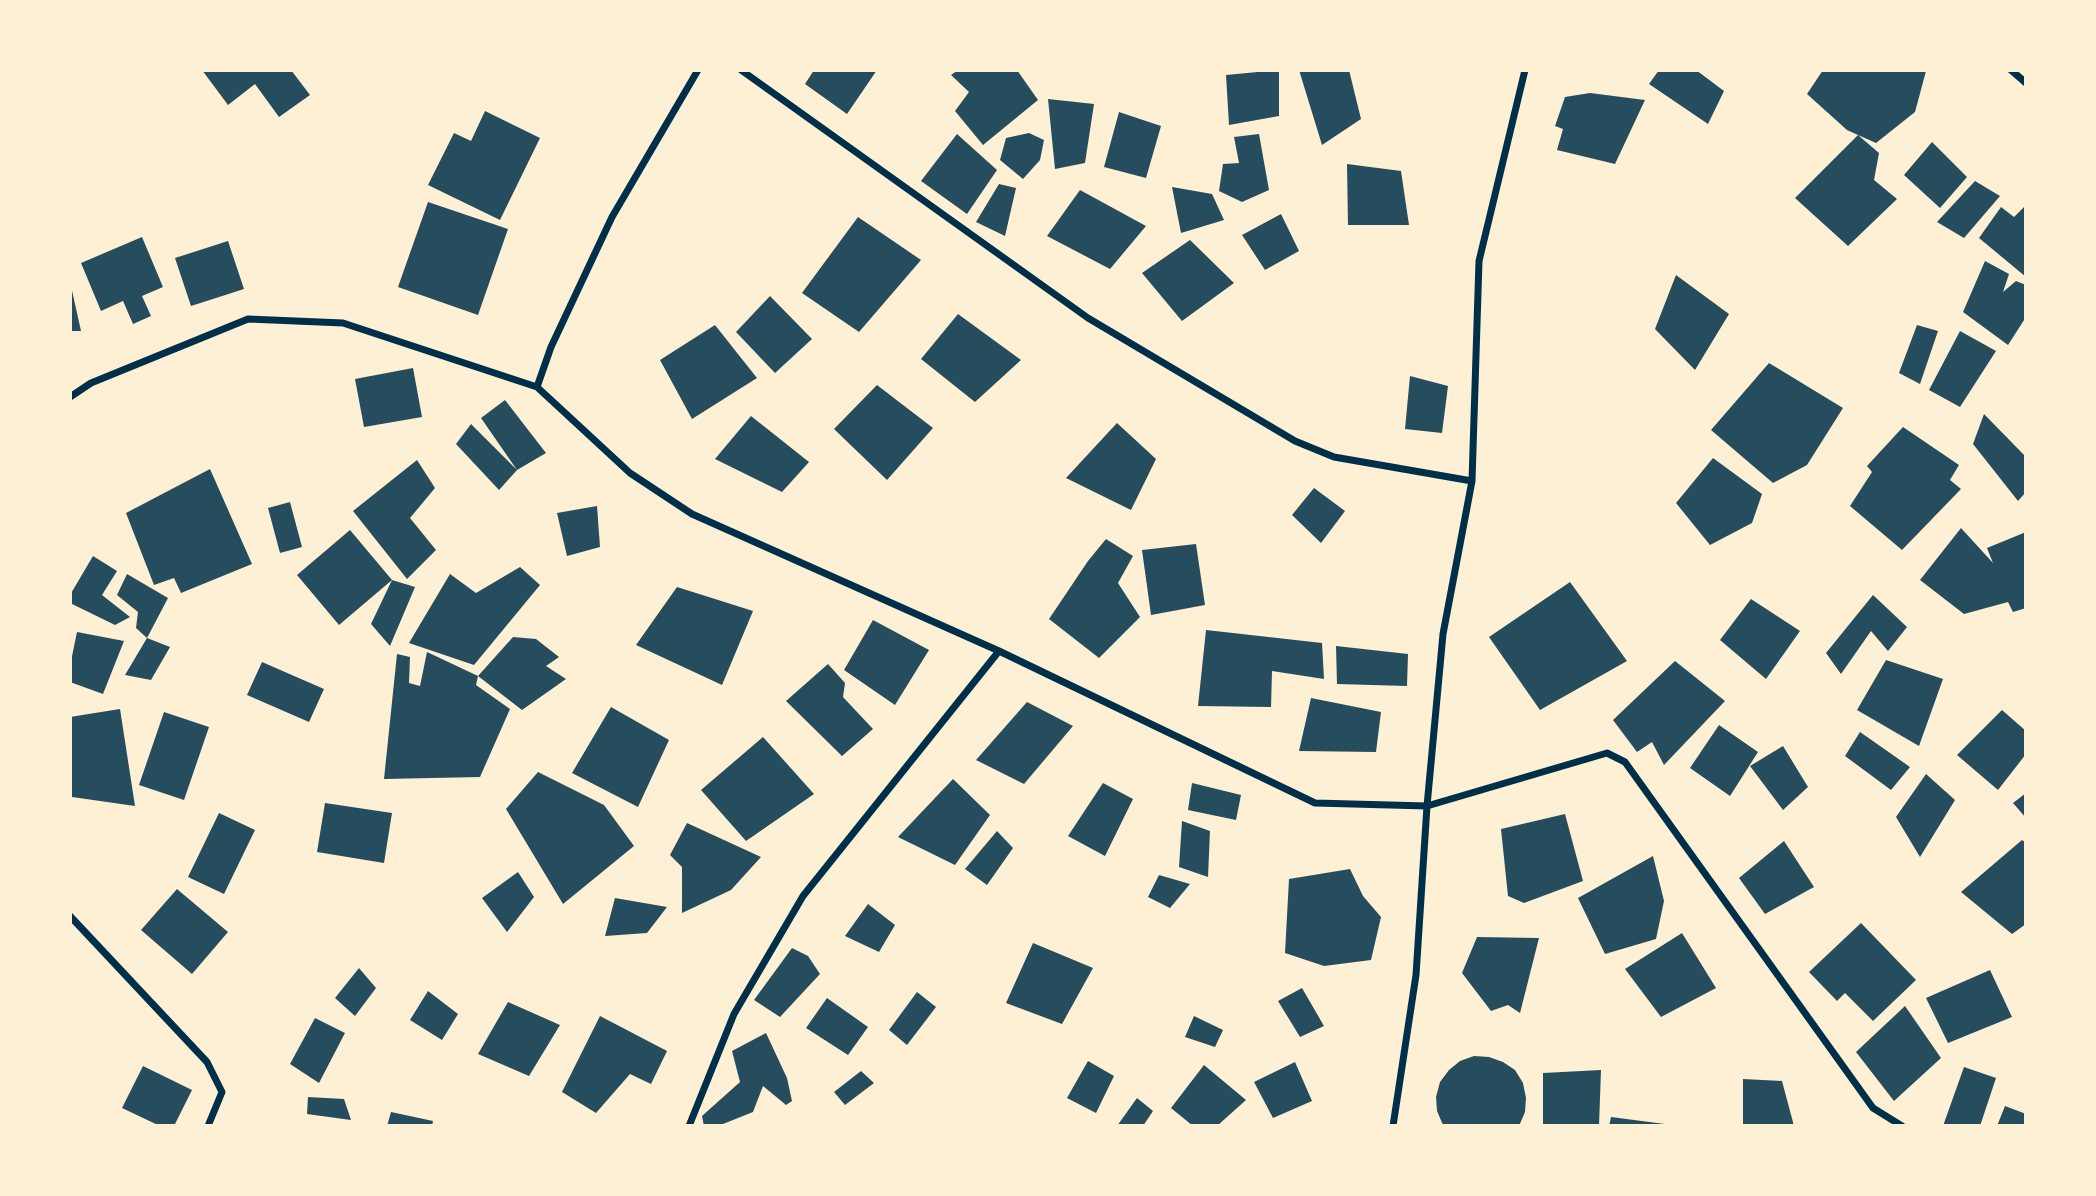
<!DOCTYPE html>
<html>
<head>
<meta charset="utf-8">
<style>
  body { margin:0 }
  #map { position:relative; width:2096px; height:1196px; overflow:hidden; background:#fdf0d5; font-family:Quicksand,sans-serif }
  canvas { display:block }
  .frame { position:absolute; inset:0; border:72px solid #fdf0d5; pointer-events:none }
</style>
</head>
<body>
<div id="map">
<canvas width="2096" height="1196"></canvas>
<div class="frame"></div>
</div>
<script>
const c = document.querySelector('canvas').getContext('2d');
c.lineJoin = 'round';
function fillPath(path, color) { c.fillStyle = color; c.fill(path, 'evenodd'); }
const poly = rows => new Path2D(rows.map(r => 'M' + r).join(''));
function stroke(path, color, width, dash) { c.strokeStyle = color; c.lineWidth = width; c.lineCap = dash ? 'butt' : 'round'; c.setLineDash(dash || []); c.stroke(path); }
fillPath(poly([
  [202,70,291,70,310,95,279,117,255,84,228,105],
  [814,70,877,70,847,114,805,84],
  [958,70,1017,70,1038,100,983,145,955,111,969,92,951,75],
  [1279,70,1279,116,1229,125,1226,75],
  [1299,70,1349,70,1361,119,1322,145],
  [1659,70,1696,70,1724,91,1708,124,1649,84],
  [1823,70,1926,71,1915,112,1876,143,1858,135,1879,153,1874,180,1897,199,1848,246,1795,198,1858,135,1847,130,1807,94],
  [1590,93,1645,100,1615,164,1557,150,1563,129,1555,126,1565,97],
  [1048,99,1094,104,1085,163,1055,169],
  [485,111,540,138,500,220,428,185,454,133,471,141],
  [1119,112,1161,126,1146,178,1104,167],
  [1029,133,1044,140,1040,160,1023,179,1000,160,1006,138],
  [957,134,997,170,967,214,921,181],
  [1259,134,1269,190,1242,202,1219,191,1223,164,1239,163,1234,137],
  [1932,142,1967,177,1940,208,1904,175],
  [1347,164,1401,171,1409,225,1348,225],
  [1975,181,2000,196,1964,238,1937,222],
  [999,184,1016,188,1005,236,976,222],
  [1172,187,1212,194,1224,220,1181,233],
  [1080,190,1146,226,1110,269,1047,236],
  [428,202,508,229,478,315,398,287],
  [2026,205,2026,277,1979,238,2001,207,2014,217],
  [1281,214,1299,251,1265,270,1242,235],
  [858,217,921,260,859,332,802,293],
  [142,237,163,287,142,296,151,316,133,324,123,301,101,311,81,263],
  [1190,240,1234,283,1182,321,1142,273],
  [228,241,244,289,191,306,175,258],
  [1985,261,2009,274,2003,292,2016,281,2026,285,2026,317,2008,345,1963,312],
  [1676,275,1729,314,1695,370,1655,329],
  [70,286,71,286,81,331,70,331],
  [770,296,812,339,775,373,736,332],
  [958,314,1021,360,975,402,921,359],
  [715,325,757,378,692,419,660,360],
  [1917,325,1938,331,1920,384,1899,373],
  [1960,331,1996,351,1960,407,1929,390],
  [1769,363,1843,408,1807,465,1773,483,1711,430],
  [413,368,422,417,364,427,355,379],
  [1410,376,1448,386,1442,433,1405,429],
  [877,385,933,428,887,480,834,429],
  [505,400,546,453,517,470,499,490,456,444,471,424,517,470,481,418],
  [1984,414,2026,457,2026,492,2018,501,1973,444],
  [751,416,809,462,782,492,715,459],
  [1117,423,1156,459,1131,510,1066,478],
  [1903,427,1959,465,1950,480,1961,489,1902,550,1850,506,1872,472,1867,466],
  [1713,458,1762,494,1752,523,1710,545,1676,503],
  [417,460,435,488,410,518,436,550,407,579,353,511],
  [210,469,252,564,181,593,174,578,154,585,126,513],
  [1314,488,1345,511,1321,543,1292,515],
  [290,502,302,547,280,553,268,508],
  [597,506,600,547,567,556,557,513],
  [1961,528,1993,563,1987,548,2026,532,2026,608,2013,612,2008,602,1964,614,1920,580],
  [350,530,392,580,339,625,297,575],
  [1106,539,1133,556,1118,583,1140,617,1099,658,1049,619,1088,561],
  [1196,544,1205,605,1151,615,1142,550],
  [93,556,117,571,102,595,130,617,115,625,70,603,70,595],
  [520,567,540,585,474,665,409,643,450,574,476,593],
  [127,574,168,598,147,638,136,628,138,612,117,595],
  [392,580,415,587,390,646,371,624],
  [1570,582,1627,661,1540,710,1489,637],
  [677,587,753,611,722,685,636,645],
  [1873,595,1907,627,1888,651,1871,631,1841,674,1826,653],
  [1751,599,1800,631,1766,679,1720,640],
  [873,620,929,650,895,705,844,670],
  [1206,630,1322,643,1324,679,1272,671,1271,707,1198,706],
  [77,632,124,641,103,694,70,682,70,666],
  [513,637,536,639,559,657,546,666,566,679,522,710,478,676,476,685,510,709,480,777,384,779,397,654,410,657,409,683,420,686,427,652,478,676],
  [147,638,170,647,151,680,125,675],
  [1336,646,1408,654,1407,686,1337,684],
  [1886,660,1943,679,1919,746,1857,710],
  [1675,661,1725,701,1664,765,1652,742,1637,752,1613,720],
  [262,662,324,689,309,722,247,695],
  [828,664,845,683,843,697,873,729,842,756,786,701],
  [1311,698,1381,712,1376,752,1299,751],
  [1027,702,1073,726,1024,784,976,760],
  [611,707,669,740,638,807,572,773],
  [120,709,135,806,72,797,70,784,70,717],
  [2002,710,2026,731,2026,754,1998,790,1957,755],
  [164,712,209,727,184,800,139,785],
  [1719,725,1758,752,1730,796,1690,768],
  [1860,732,1910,767,1891,790,1845,756],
  [763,737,814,794,746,841,701,790],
  [1783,746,1808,787,1783,810,1750,766],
  [538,772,604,805,634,846,563,904,506,809],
  [1926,774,1955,800,1920,857,1896,817],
  [953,779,990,815,955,865,898,837],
  [1103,783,1133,799,1105,856,1068,836],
  [1192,783,1241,795,1236,820,1188,810],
  [2026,793,2026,818,2013,803],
  [325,803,392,813,384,863,317,852],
  [219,813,255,830,224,894,188,877],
  [1565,814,1583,881,1524,903,1508,896,1501,829],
  [1182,821,1210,831,1208,877,1179,867],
  [687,823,761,857,731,890,682,913,682,867,670,855],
  [997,831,1013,848,987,885,965,869],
  [2022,840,2026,843,2026,924,2012,934,1961,892],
  [1784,841,1814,887,1765,914,1739,878],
  [1653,856,1664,901,1656,939,1605,954,1578,898],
  [1350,869,1363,896,1381,917,1371,960,1324,966,1285,953,1289,879],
  [518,872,534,897,507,932,482,898],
  [1159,875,1190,884,1170,908,1148,897],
  [177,889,228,932,192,974,141,930],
  [615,898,667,907,647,933,605,936],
  [868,904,895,925,879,952,845,936],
  [1861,923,1916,980,1873,1021,1845,993,1837,1001,1809,972],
  [1682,933,1716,988,1661,1017,1625,969],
  [1477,937,1539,938,1520,1013,1508,1005,1491,1011,1462,973],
  [1033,943,1093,968,1062,1024,1006,1003],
  [792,948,808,956,820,974,780,1017,754,1000],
  [359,968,376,988,355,1016,335,998],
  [1990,970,2012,1017,1948,1043,1926,998],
  [1302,988,1324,1026,1300,1037,1278,1001],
  [428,991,458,1014,442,1040,410,1020],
  [917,992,936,1007,907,1045,889,1030],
  [827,998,868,1027,848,1055,806,1028],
  [508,1002,560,1025,529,1076,478,1054],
  [1905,1006,1941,1058,1894,1101,1856,1052],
  [600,1016,667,1051,651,1084,630,1074,596,1113,562,1092],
  [1194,1016,1223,1030,1215,1047,1185,1037],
  [315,1018,345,1033,319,1083,290,1064],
  [766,1033,787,1078,792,1101,786,1105,763,1086,753,1112,718,1126,704,1126,702,1116,740,1082,732,1051],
  [1474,1056,1489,1057,1503,1062,1515,1070,1523,1083,1526,1098,1525,1112,1519,1126,1443,1125,1437,1111,1436,1097,1440,1082,1449,1070,1460,1061],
  [1088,1061,1114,1076,1096,1113,1067,1098],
  [1295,1062,1312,1101,1273,1118,1254,1082],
  [1204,1065,1246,1100,1217,1126,1193,1126,1171,1108],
  [143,1066,192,1090,174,1126,160,1126,122,1108],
  [1964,1067,1996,1078,1980,1126,1943,1126],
  [1601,1070,1599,1126,1543,1126,1543,1073],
  [861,1071,874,1083,845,1105,834,1092],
  [1743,1079,1782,1081,1794,1126,1743,1126],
  [308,1097,344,1099,351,1120,307,1114],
  [1137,1098,1153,1111,1143,1126,1117,1126],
  [2005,1106,2026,1114,2026,1126,1997,1126],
  [391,1112,433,1121,432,1126,387,1126],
  [1611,1117,1665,1124,1665,1126,1609,1126]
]), '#264d5e');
stroke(poly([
  [741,70,1088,318,1295,441,1334,457,1472,481],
  [2011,70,2026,83],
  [537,387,551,347,612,217,698,70],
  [70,397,91,383,248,319,343,323,537,387,630,473,692,514,999,651,1315,803,1427,806,1607,753,1625,762,1873,1108,1902,1126],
  [70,916,207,1062,222,1092,208,1126],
  [689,1126,734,1014,803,896,999,651],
  [1393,1126,1416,975,1427,806,1443,634,1472,481,1479,261,1525,70]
]), '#003049', 7);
</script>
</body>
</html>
